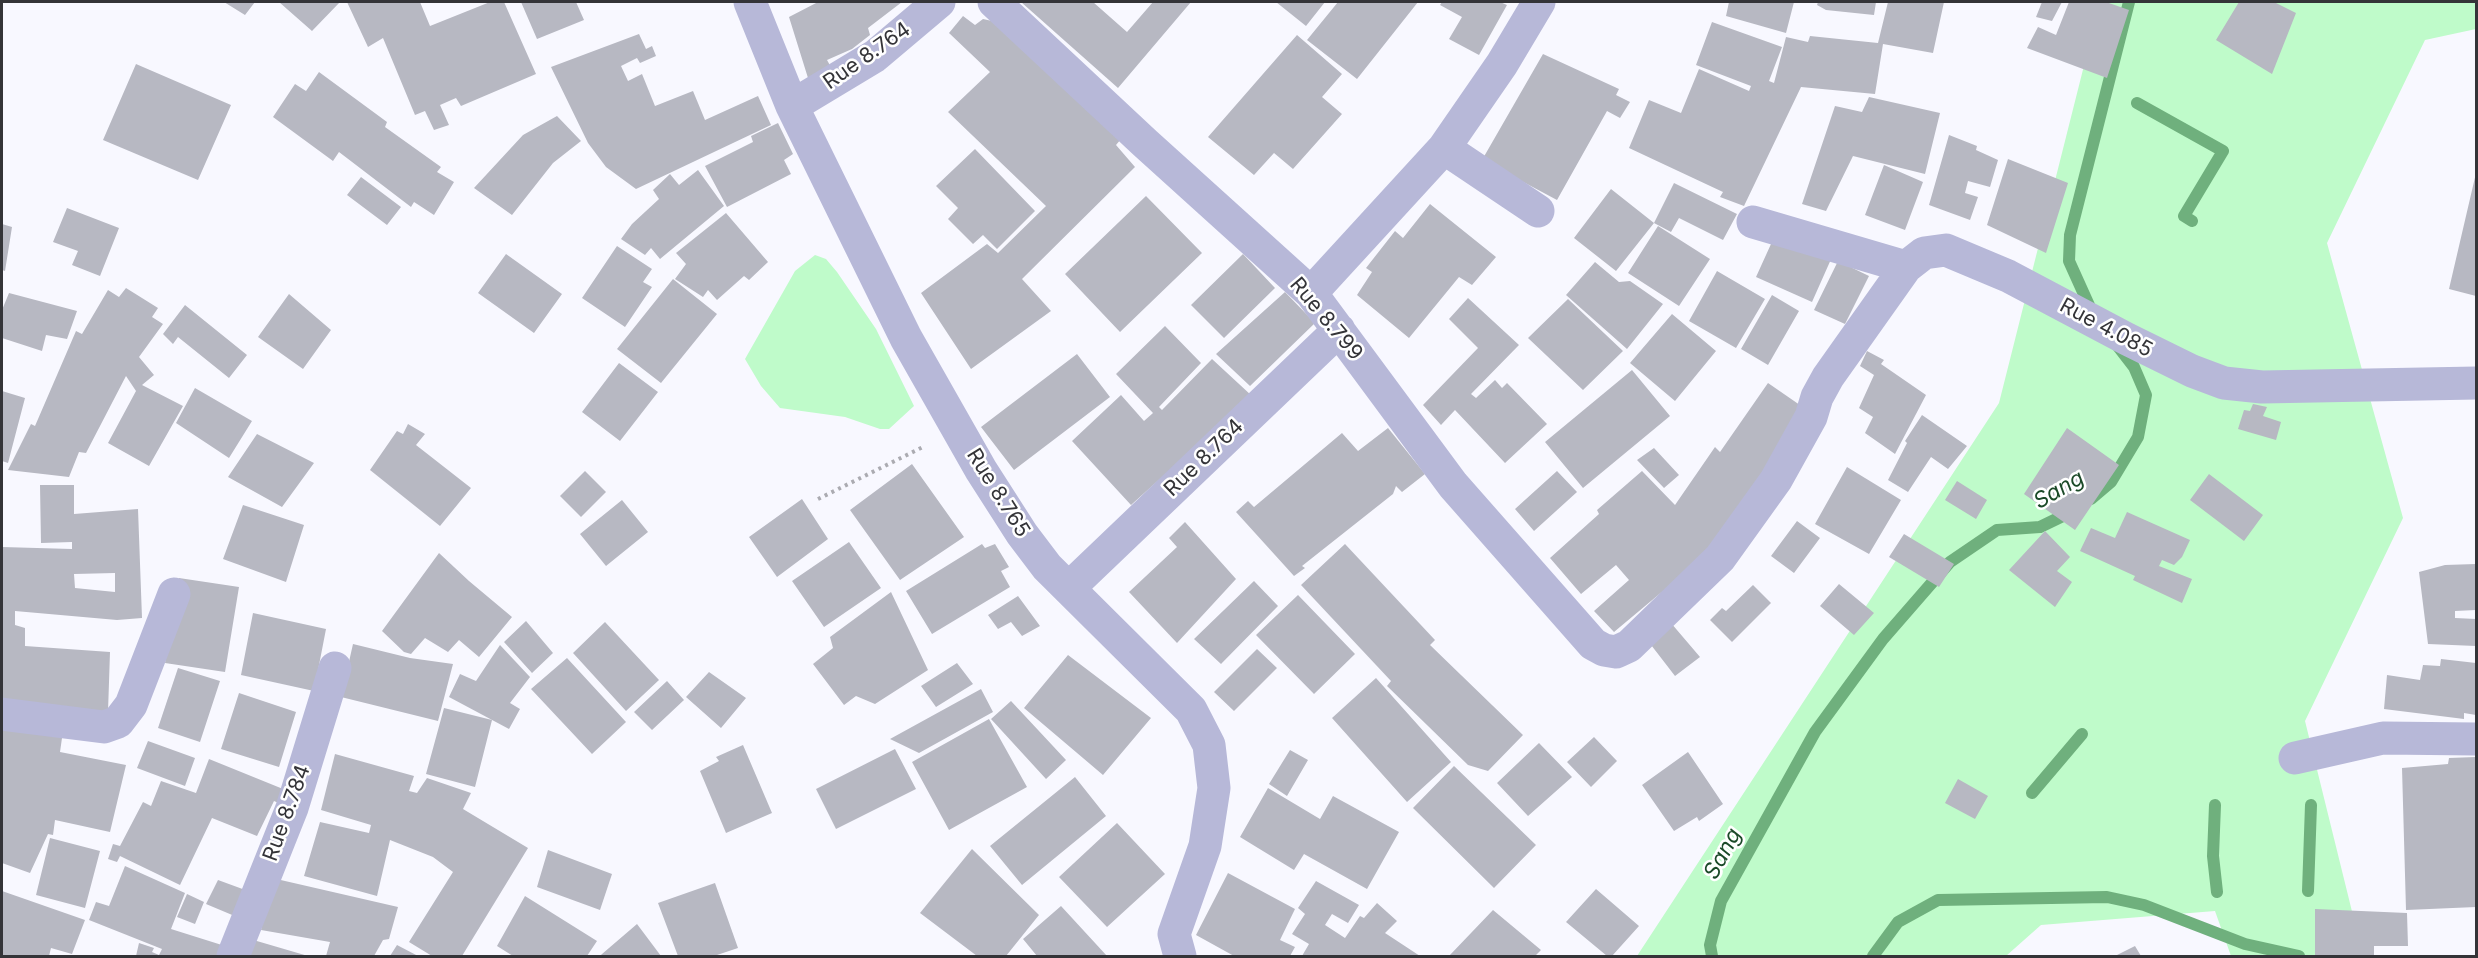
<!DOCTYPE html>
<html>
<head>
<meta charset="utf-8">
<style>
  body { margin:0 }
  #map { position:relative; width:2478px; height:958px; overflow:hidden; background:#f8f8ff; font-family:Inter,sans-serif }
  canvas { display:block }
  .frame { position:absolute; inset:0; border:3px solid #343438; pointer-events:none }
</style>
</head>
<body>
<div id="map">
<canvas width="2478" height="958"></canvas>
<div class="frame"></div>
</div>
<script>
const c = document.querySelector('canvas').getContext('2d');
c.lineJoin = 'round';
function fillPath(path, color) { c.fillStyle = color; c.fill(path, 'evenodd'); }
const poly = rows => new Path2D(rows.map(r => 'M' + r).join(''));
function stroke(path, color, width, dash) { c.strokeStyle = color; c.lineWidth = width; c.lineCap = dash ? 'butt' : 'round'; c.setLineDash(dash || []); c.stroke(path); }
function label(font, color, halo, rows, align = 'center') {
  c.font = font + ' Inter,sans-serif'; c.lineWidth = 5; c.setLineDash([]); c.textBaseline = 'middle'; c.strokeStyle = halo; c.fillStyle = color; for (const [text, x, y, turn = 0] of rows) {
    c.save(); c.translate(x, y); c.rotate((+turn || 0) * Math.PI / 180); c.textAlign = isNaN(turn) ? turn : align; if (halo) c.strokeText(text, 0, 0); c.fillText(text, 0, 0); c.restore();
  }
}
fillPath(poly([
  [2100,2,2476,2,2476,29,2425,40,2327,243,2403,518,2305,721,2363,956,2231,956,2215,911,2041,925,2006,956,1637,956,1999,403],
  [815,255,826,259,837,272,876,329,914,406,889,429,880,429,845,417,780,408,761,386,745,359,795,271]
]), '#bffbca');
stroke(poly([
  [2137,103,2223,151,2184,216,2192,221],
  [2092,312,2069,261,2070,235,2129,2],
  [2091,499,2111,482,2138,437,2146,395,2134,367,2117,345],
  [2032,793,2082,734],
  [2215,805,2213,856,2217,892],
  [2308,891,2311,805],
  [1712,956,1710,945,1721,901,1815,732,1883,639,1950,562,1997,530,2040,527,2071,512],
  [1873,956,1898,922,1938,900,2107,897,2144,905,2245,944,2299,956]
]), '#6fb07d', 12);
fillPath(poly([
  [224,2,255,2,245,15],
  [279,2,340,2,312,31],
  [347,2,420,2,430,26,490,2,504,2,536,74,461,106,456,98,440,105,449,125,434,130,425,111,415,115,383,38,368,47],
  [521,2,576,2,584,20,537,39],
  [818,2,902,2,868,28,870,35,852,49,827,60,832,69,808,78,789,17],
  [1021,2,1093,2,1127,32,1153,2,1191,2,1118,88],
  [1276,2,1325,2,1306,26],
  [1338,2,1418,2,1357,79,1307,40],
  [1442,2,1500,2,1507,5,1479,55,1449,39,1462,17,1440,5],
  [1729,2,1794,2,1786,33,1726,16],
  [1818,2,1876,2,1874,15,1826,10,1817,5],
  [1888,2,1944,2,1933,53,1883,44,1875,94,1801,87,1744,206,1720,197,1723,192,1629,148,1649,100,1681,113,1699,69,1749,91,1751,86,1696,65,1712,22,1782,47,1769,81,1774,83,1786,37,1808,42,1810,36,1878,43],
  [2042,2,2062,2,2052,21,2036,17],
  [2069,2,2106,2,2129,10,2107,78,2027,48,2038,27,2056,35],
  [2239,2,2274,2,2296,13,2272,74,2216,40],
  [963,16,975,25,983,19,992,21,1121,139,1116,145,1135,167,1022,279,1051,311,971,369,921,293,987,244,998,253,1046,206,948,112,990,72,949,33],
  [639,34,646,49,652,46,656,56,640,63,637,58,621,66,628,81,642,74,655,106,693,91,705,120,758,96,771,125,636,189,606,167,588,143,551,67],
  [1297,35,1342,74,1322,97,1342,114,1293,169,1274,153,1254,175,1208,137],
  [1543,54,1619,89,1616,95,1630,102,1620,118,1607,111,1557,200,1482,160],
  [136,64,231,105,198,180,103,140],
  [319,72,387,122,385,127,441,167,437,172,454,182,434,215,414,202,411,207,339,152,333,161,273,117,295,84,306,91],
  [1869,97,1940,113,1925,174,1853,156,1826,211,1802,204,1835,106,1862,112],
  [557,116,581,141,553,163,512,215,474,188,523,135],
  [778,123,793,154,784,160,791,174,727,207,705,166,753,142,751,136],
  [1949,135,1977,146,1976,150,1998,160,1990,187,1968,181,1965,193,1978,197,1970,220,1929,205],
  [975,149,1035,211,997,249,983,235,973,244,948,219,958,208,936,186],
  [2008,159,2068,183,2046,253,1987,225],
  [1884,165,1923,182,1905,230,1865,215],
  [698,170,724,206,660,259,651,248,645,255,621,239,632,224,659,199,653,190,670,174,679,185],
  [2476,173,2476,296,2449,289],
  [361,177,401,207,387,225,347,195],
  [1674,183,1737,214,1723,240,1679,218,1671,232,1654,223],
  [1611,189,1654,223,1616,271,1574,238],
  [1146,196,1202,253,1120,332,1065,274],
  [1430,204,1496,257,1472,285,1459,277,1409,338,1357,295,1372,272,1366,268,1395,231,1403,238],
  [67,208,119,228,100,276,72,265,78,251,53,242],
  [726,213,768,262,749,280,744,276,717,300,708,290,703,297,675,279,686,264,676,253],
  [2,224,12,227,5,271,2,270],
  [1658,226,1710,259,1679,306,1628,273],
  [1776,233,1832,257,1812,302,1756,277],
  [617,246,652,269,643,282,652,287,625,327,582,298],
  [506,254,562,294,534,333,478,293],
  [1243,254,1275,288,1224,338,1191,305],
  [1838,261,1869,276,1845,324,1814,310],
  [1595,262,1619,282,1630,281,1663,304,1627,349,1566,295],
  [1717,271,1765,299,1736,348,1689,321],
  [673,279,717,314,661,383,617,349],
  [126,288,158,308,152,317,163,324,139,357,154,375,142,385,183,406,149,466,108,443,136,391,126,376,86,453,79,452,69,477,8,470,31,424,35,426,76,331,82,334,108,290,119,297],
  [1285,292,1315,323,1250,386,1216,354],
  [9,293,77,311,67,339,46,335,42,351,2,338,2,310],
  [289,294,331,330,303,369,258,337],
  [1772,295,1799,311,1768,365,1741,349],
  [1468,298,1519,345,1471,394,1476,398,1495,380,1502,388,1507,383,1547,424,1505,463,1455,410,1441,425,1423,405,1478,348,1449,319],
  [1568,299,1623,351,1583,390,1528,338],
  [185,305,247,355,229,378,178,337,173,344,163,334],
  [1672,314,1716,351,1675,401,1630,363],
  [1165,326,1201,363,1159,407,1162,410,1212,359,1252,396,1131,505,1072,441,1121,395,1144,421,1153,413,1116,374],
  [1867,351,1884,360,1881,364,1926,395,1895,454,1865,433,1873,417,1859,408,1874,375,1860,366],
  [1077,354,1110,397,1014,470,981,427],
  [619,363,658,392,620,441,582,412],
  [1632,370,1670,416,1583,488,1545,442],
  [1768,383,1810,412,1718,545,1614,632,1594,611,1629,580,1616,565,1581,594,1550,558,1599,514,1597,510,1642,471,1675,505,1715,447,1720,452],
  [195,388,252,421,229,458,176,423],
  [2,391,25,398,8,463,2,461],
  [2253,404,2267,407,2263,416,2281,422,2276,440,2238,429,2244,410,2250,411],
  [1922,415,1967,446,1948,469,1931,457,1908,492,1888,480,1907,443,1905,441],
  [408,424,425,434,416,445,471,488,440,526,370,470,397,431,403,434],
  [1388,428,1425,474,1402,492,1396,486,1393,494,1302,566,1305,568,1294,576,1236,512,1248,501,1254,507,1342,433,1358,451],
  [2067,428,2119,465,2075,530,2024,494],
  [257,434,314,463,282,507,228,477],
  [1654,448,1679,475,1664,488,1637,460],
  [912,464,964,537,900,580,850,510],
  [1847,467,1901,500,1869,554,1815,524],
  [585,471,606,492,581,517,560,496],
  [1557,471,1577,492,1534,531,1515,509],
  [2209,474,2263,515,2244,541,2190,500],
  [1957,481,1987,500,1976,519,1945,500],
  [40,485,74,485,74,514,138,509,142,618,117,620,15,611,15,625,25,628,25,646,110,652,108,712,2,703,2,547,72,549,72,542,41,543],
  [115,573,115,592,75,588,74,574],
  [802,499,828,539,777,577,749,537],
  [622,500,648,532,606,566,580,534],
  [243,505,304,525,286,582,223,559],
  [2127,512,2190,540,2182,557,2174,565,2162,560,2159,566,2192,579,2182,603,2133,580,2135,576,2080,551,2091,528,2115,538],
  [1797,521,1820,538,1794,573,1771,556],
  [1185,522,1236,579,1177,643,1129,592,1177,547,1169,538],
  [2045,531,2070,557,2057,571,2072,582,2055,607,2009,570],
  [1904,534,1954,564,1939,587,1889,557],
  [849,542,881,588,824,627,792,581],
  [982,544,985,548,995,544,1009,567,1001,571,1010,587,932,634,906,591],
  [1345,544,1435,640,1430,645,1523,735,1488,771,1468,765,1387,686,1391,681,1301,585],
  [439,553,469,581,512,617,479,657,459,640,448,652,425,638,411,654,404,652,382,631],
  [2476,564,2476,610,2455,611,2455,618,2476,619,2476,646,2428,644,2419,572,2445,565],
  [179,578,239,587,225,672,165,663],
  [1254,581,1278,606,1221,664,1194,639],
  [1839,584,1874,613,1854,635,1820,606],
  [1753,585,1771,603,1732,642,1710,620,1722,608,1726,611],
  [891,592,928,670,875,704,856,696,844,705,813,664,833,648,830,637],
  [1298,595,1355,654,1314,694,1256,635],
  [1018,596,1040,626,1022,636,1011,622,998,629,988,615],
  [253,613,326,629,314,691,241,675],
  [526,621,553,653,532,673,504,642],
  [605,622,659,680,626,711,573,653],
  [1671,623,1700,657,1675,676,1648,641],
  [353,644,410,658,453,664,438,721,341,697],
  [500,645,530,677,510,703,520,709,509,729,449,697,460,674,476,681],
  [1257,649,1277,668,1234,711,1214,692],
  [1068,655,1151,718,1103,775,1024,708],
  [567,658,626,722,592,754,531,689],
  [2441,659,2476,663,2476,715,2464,713,2464,719,2384,709,2387,675,2420,680,2423,665,2440,666],
  [957,663,973,684,936,707,921,686],
  [178,668,220,681,200,742,158,728],
  [709,672,746,698,721,728,686,697],
  [1376,678,1451,762,1407,802,1332,718],
  [667,681,684,700,652,730,634,712],
  [981,689,993,712,919,753,890,739],
  [239,693,296,712,279,767,221,749],
  [1011,701,1066,760,1046,779,991,719],
  [444,708,492,720,475,787,426,774],
  [989,719,1027,787,949,830,912,762],
  [2,722,63,731,60,752,126,765,110,832,55,820,53,835,48,834,30,873,2,863],
  [1594,737,1617,761,1591,787,1567,762],
  [148,741,195,758,185,786,137,768],
  [1539,743,1572,777,1528,816,1497,783],
  [743,745,772,813,726,833,700,771,719,761,716,757],
  [895,749,916,789,836,829,816,789],
  [1290,750,1308,760,1287,796,1269,784],
  [1688,752,1723,804,1699,821,1697,817,1674,831,1642,785],
  [335,754,414,776,409,791,417,793,427,778,471,793,463,809,528,848,462,956,432,956,409,942,453,872,433,857,390,840,377,896,304,876,320,822,369,833,371,825,321,810],
  [2476,757,2476,907,2406,910,2402,768,2448,764,2449,758],
  [209,759,288,791,283,805,274,801,257,836,212,818,180,885,120,856,117,862,108,859,113,844,120,846,143,802,151,806,161,781,196,793],
  [1454,766,1536,845,1494,888,1413,808],
  [1075,777,1106,816,1022,885,990,846],
  [1958,779,1988,796,1975,819,1945,803],
  [1268,788,1320,819,1333,796,1399,832,1367,889,1304,854,1294,870,1240,837],
  [1117,823,1165,874,1107,927,1059,877],
  [50,838,100,851,85,908,36,895],
  [972,849,1039,915,1006,956,977,956,920,913],
  [548,850,612,874,600,910,537,887],
  [125,866,185,893,171,929,225,946,221,956,136,956,139,943,154,948,152,952,159,955,162,949,89,920,96,902,109,906],
  [1228,873,1295,909,1280,940,1295,947,1290,956,1234,956,1196,935],
  [272,878,398,907,389,939,383,940,374,956,326,956,330,942,261,930],
  [218,880,248,891,237,917,206,904],
  [1316,881,1359,905,1348,923,1332,914,1325,925,1345,938,1360,916,1364,918,1377,903,1397,921,1385,933,1420,956,1302,956,1309,944,1292,934,1305,914,1298,908],
  [715,883,738,948,714,956,678,956,658,903],
  [1596,889,1639,926,1612,956,1607,956,1566,922],
  [2,891,85,920,72,954,51,948,49,956,2,956],
  [187,894,204,902,195,924,177,917],
  [525,896,597,941,587,956,513,956,497,946],
  [1061,906,1107,956,1037,956,1023,939],
  [2315,909,2407,913,2408,946,2374,946,2374,956,2315,955],
  [1493,910,1541,950,1535,956,1449,956],
  [637,924,661,956,600,956,602,954],
  [250,939,308,956,245,956],
  [397,945,418,956,390,956],
  [2135,946,2141,956,2115,956]
]), '#b7b8c2');
stroke(poly([
  [818,499,923,447]
]), '#ababb1', 4, [3, 4.5]);
stroke(poly([
  [750,2,792,106,906,338,981,470,1022,534,1047,567,1191,710,1209,745,1214,788,1205,846,1174,934,1180,956],
  [994,2,1145,143,1311,293,1453,485,1593,644,1604,650,1616,652,1629,646,1720,558,1776,480,1811,417,1817,397,1828,377,1906,267,1924,253,1946,250,2008,276,2127,339,2192,371,2224,383,2262,387,2476,383],
  [792,106,875,56,939,2],
  [1444,148,1538,211],
  [1753,222,1906,267],
  [1311,293,1444,148,1502,64,1539,2],
  [1070,587,1339,330],
  [2,714,104,727,118,722,131,705,174,594],
  [2295,758,2383,738,2476,739],
  [233,956,292,808,335,668]
]), '#b7b8d8', 33);
label('21px', '#343438', '#fff', [
  ["Rue 8.764",867,56,-35],
  ["Rue 8.799",1326,319,50],
  ["Rue 4.085",2106,328,28],
  ["Rue 8.764",1204,458,-44],
  ["Rue 8.765",998,493,58],
  ["Rue 8.784",287,813,-70]
]);
label('italic 22px', '#1b4a28', '#fff', [
  ["Sang",2059,490,-30],
  ["Sang",1723,854,-61]
]);
</script>
</body>
</html>
